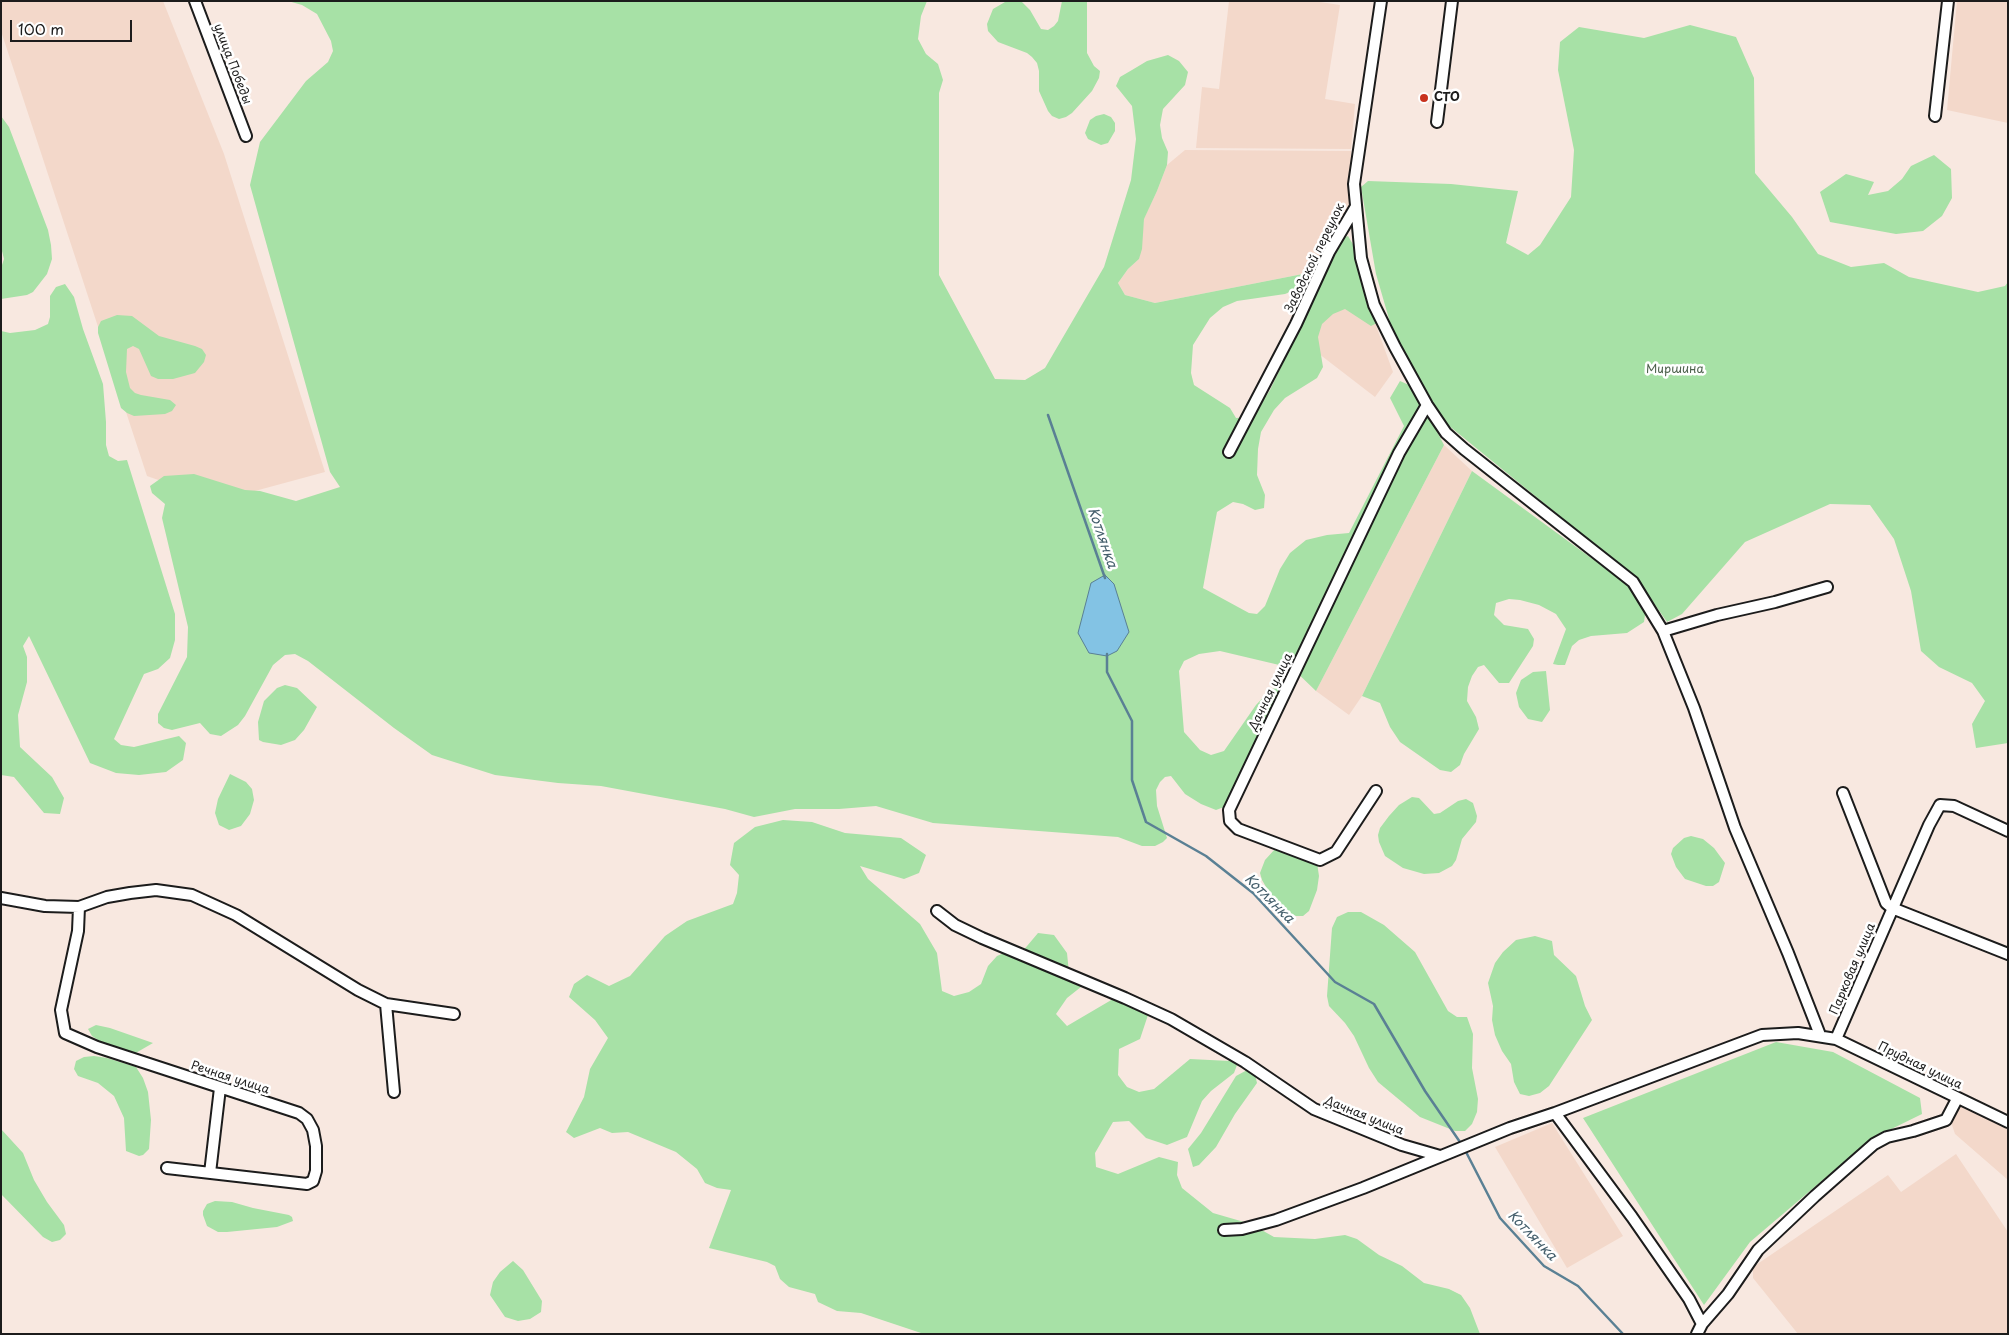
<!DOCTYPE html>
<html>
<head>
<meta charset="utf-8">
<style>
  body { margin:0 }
  #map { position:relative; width:2009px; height:1335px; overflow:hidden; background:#f8e8e0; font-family:"Playpen Sans",sans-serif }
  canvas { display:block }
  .frame { position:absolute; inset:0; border:2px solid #1c1c1c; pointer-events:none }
  .scale { position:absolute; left:10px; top:20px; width:122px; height:22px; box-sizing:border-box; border:2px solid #1c1c1c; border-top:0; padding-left:6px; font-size:15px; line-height:18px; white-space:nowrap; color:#1c1c1c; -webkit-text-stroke:4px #fff; paint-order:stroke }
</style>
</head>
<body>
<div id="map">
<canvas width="2009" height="1335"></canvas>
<div class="frame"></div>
<div class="scale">100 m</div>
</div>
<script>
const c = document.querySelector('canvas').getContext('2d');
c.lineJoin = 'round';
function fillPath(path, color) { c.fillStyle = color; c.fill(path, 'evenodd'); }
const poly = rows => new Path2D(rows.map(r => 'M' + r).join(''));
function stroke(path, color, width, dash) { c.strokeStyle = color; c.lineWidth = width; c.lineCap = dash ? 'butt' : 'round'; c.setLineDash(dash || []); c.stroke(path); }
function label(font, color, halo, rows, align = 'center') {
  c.font = font + ' "Playpen Sans",sans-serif'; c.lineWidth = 5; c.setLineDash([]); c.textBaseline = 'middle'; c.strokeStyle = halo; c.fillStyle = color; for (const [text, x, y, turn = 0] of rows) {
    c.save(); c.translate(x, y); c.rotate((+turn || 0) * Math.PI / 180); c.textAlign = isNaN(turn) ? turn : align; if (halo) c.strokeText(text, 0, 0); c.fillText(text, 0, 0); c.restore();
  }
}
fillPath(poly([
  [1,1,163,1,224,154,325,472,218,501,147,476,1,31],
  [1229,1,1313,1,1340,5,1325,99,1355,104,1351,149,1196,148,1202,87,1219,89],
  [1957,1,2008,1,2008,123,1947,110],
  [1185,150,1351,151,1352,205,1318,271,1155,303,1125,295,1118,283,1128,269,1139,259,1144,218,1157,191,1167,165],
  [1356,271,1393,372,1375,397,1301,340],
  [1444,445,1472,471,1362,696,1349,715,1316,691],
  [1960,1105,2008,1128,2008,1180,1955,1134,1951,1122],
  [1552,1123,1623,1236,1567,1268,1495,1147],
  [1956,1154,2008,1232,2008,1334,1798,1334,1753,1278,1753,1267,1888,1175,1901,1192]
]), '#f3d8ca');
fillPath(poly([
  [288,1,927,1,921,16,918,39,926,54,938,64,943,80,939,93,939,275,995,379,1025,380,1045,368,1104,267,1131,180,1136,139,1132,106,1116,86,1120,77,1132,70,1147,61,1168,55,1179,61,1188,72,1185,85,1163,109,1160,125,1162,138,1168,152,1167,165,1157,191,1144,219,1142,249,1139,259,1128,269,1118,283,1125,295,1155,303,1318,271,1310,277,1304,286,1285,294,1237,301,1223,307,1210,318,1193,345,1191,373,1194,385,1230,408,1236,418,1249,417,1258,409,1270,390,1343,238,1348,236,1354,246,1377,323,1371,326,1345,309,1333,314,1322,324,1318,337,1323,367,1317,378,1285,398,1274,410,1261,432,1258,449,1257,475,1265,495,1264,508,1255,510,1243,504,1233,502,1217,512,1203,588,1249,613,1257,614,1265,606,1280,569,1290,553,1306,540,1327,535,1349,533,1404,426,1390,398,1400,381,1409,385,1432,422,1444,445,1316,691,1292,668,1220,651,1199,654,1184,661,1179,671,1184,732,1200,750,1211,755,1224,751,1256,705,1271,689,1284,687,1224,807,1216,810,1201,804,1185,794,1171,776,1165,777,1160,782,1156,790,1157,806,1167,838,1163,842,1155,846,1142,846,1118,837,933,823,876,806,839,809,795,809,754,817,725,809,601,786,558,783,495,775,432,755,394,728,308,661,295,654,285,655,273,665,245,716,238,725,221,736,210,734,200,723,172,730,164,728,158,723,158,714,187,657,188,627,162,518,165,504,152,493,150,486,164,476,194,474,245,490,260,491,296,501,340,487,330,472,250,185,260,142,306,81,328,62,333,51,331,41,317,14,302,5],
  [1021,1,1030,10,1041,29,1048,30,1054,26,1058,21,1062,1,1087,1,1087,53,1094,66,1100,71,1099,78,1092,91,1072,113,1066,117,1059,119,1052,116,1048,111,1039,91,1039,71,1037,63,1032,57,1027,53,998,42,988,31,987,24,993,9,1005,2],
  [1690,25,1736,37,1754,78,1755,173,1792,217,1818,254,1851,267,1884,263,1909,277,1978,292,2005,286,2008,282,2008,743,1976,748,1972,724,1985,701,1972,683,1939,667,1921,651,1911,591,1894,539,1870,505,1830,504,1745,542,1682,614,1667,622,1637,579,1443,421,1396,343,1376,274,1361,187,1368,181,1451,184,1518,191,1506,243,1528,255,1540,245,1571,197,1574,150,1558,70,1560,42,1579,27,1644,38],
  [1104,114,1111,117,1115,123,1115,131,1108,143,1101,145,1088,139,1085,133,1090,120,1096,116],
  [1,116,9,127,48,230,51,245,52,259,47,274,33,292,27,295,1,299,1,268,4,259,1,247],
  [1934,155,1951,169,1952,198,1942,216,1923,231,1896,234,1830,222,1820,192,1846,174,1874,182,1868,195,1888,191,1902,179,1911,166],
  [65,284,74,297,83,329,103,384,106,422,106,445,109,456,118,461,127,460,175,614,175,640,170,658,158,669,144,674,114,739,121,745,134,747,179,736,186,743,183,760,166,772,139,775,116,773,90,763,29,636,23,646,27,657,27,682,18,715,20,747,52,777,64,798,60,814,44,813,14,777,1,775,1,331,10,333,35,330,48,324,50,317,50,296,56,287],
  [117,315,132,316,159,336,195,346,202,349,206,355,204,362,195,373,173,379,158,379,151,376,139,349,133,346,127,349,126,372,130,388,135,393,141,395,170,400,176,405,172,411,165,414,134,416,127,413,121,408,98,333,98,327,101,321],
  [1472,471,1635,590,1643,602,1645,615,1644,622,1627,633,1591,636,1579,640,1572,646,1565,665,1558,665,1553,664,1566,629,1556,614,1539,605,1520,600,1509,599,1496,603,1494,615,1504,625,1528,629,1534,639,1533,646,1509,683,1499,683,1484,665,1478,667,1472,676,1468,687,1467,701,1476,717,1479,729,1464,754,1460,765,1451,772,1440,770,1400,742,1390,727,1380,703,1362,696],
  [1546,671,1550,710,1542,722,1528,719,1519,707,1516,693,1521,680,1533,672],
  [285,685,297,688,317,707,304,730,295,740,281,745,263,742,259,740,258,722,264,701,277,688],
  [230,774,246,782,252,789,254,800,250,814,241,826,229,830,219,825,215,813,218,799],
  [1412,797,1419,798,1434,814,1440,813,1458,801,1466,799,1473,803,1477,816,1476,822,1462,839,1456,860,1452,866,1439,873,1424,874,1403,868,1385,856,1379,842,1378,835,1380,828,1389,816,1399,805],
  [783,820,812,822,845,833,901,838,926,855,919,873,904,879,860,866,868,879,920,924,937,953,942,991,954,996,969,992,981,984,988,966,997,956,1009,951,1022,952,1038,933,1054,935,1067,953,1069,973,1086,983,1067,998,1056,1014,1067,1026,1113,999,1139,1001,1147,1006,1148,1015,1140,1039,1119,1049,1118,1075,1127,1087,1139,1092,1154,1089,1190,1059,1230,1061,1237,1065,1234,1073,1211,1091,1202,1101,1187,1137,1167,1145,1146,1138,1129,1121,1113,1122,1095,1153,1096,1167,1118,1174,1159,1157,1178,1162,1177,1175,1182,1188,1213,1213,1251,1224,1274,1237,1315,1239,1345,1235,1357,1239,1379,1255,1402,1266,1424,1283,1449,1289,1461,1295,1470,1308,1480,1334,924,1334,861,1313,837,1311,818,1302,815,1294,789,1287,780,1279,775,1266,767,1262,709,1248,731,1190,717,1188,705,1183,697,1169,676,1152,628,1132,612,1133,600,1128,574,1138,566,1132,584,1097,590,1069,608,1038,595,1020,569,997,574,984,587,975,609,986,630,976,665,936,687,921,733,904,737,893,739,875,730,865,734,843,755,827],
  [1691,836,1703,839,1714,848,1725,863,1719,882,1713,886,1706,886,1685,879,1676,867,1671,854,1673,848,1684,838],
  [1281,846,1317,863,1319,876,1317,890,1309,911,1303,916,1296,916,1283,910,1273,899,1262,880,1260,873,1265,860,1275,849],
  [1348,912,1361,912,1384,925,1415,952,1448,1011,1457,1017,1467,1017,1473,1034,1472,1068,1478,1099,1477,1112,1472,1124,1465,1131,1455,1131,1420,1117,1378,1082,1369,1068,1354,1036,1345,1023,1329,1006,1327,996,1332,928,1337,917],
  [1535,936,1552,941,1554,955,1576,976,1585,1006,1592,1020,1549,1086,1540,1093,1529,1096,1520,1094,1514,1082,1511,1064,1502,1051,1495,1035,1492,1020,1493,1006,1488,983,1495,963,1503,952,1516,940],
  [96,1025,110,1028,153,1043,134,1054,104,1044,92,1036,88,1029],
  [1776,1042,1833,1052,1920,1098,1922,1114,1871,1139,1750,1242,1704,1305,1583,1118],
  [94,1056,107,1058,136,1067,143,1078,148,1092,151,1120,149,1149,143,1155,139,1156,126,1151,124,1118,114,1096,98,1083,78,1076,74,1069,76,1061,84,1057],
  [1249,1069,1254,1071,1257,1083,1235,1114,1216,1147,1199,1165,1193,1167,1188,1149,1201,1133,1236,1076],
  [1,1129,23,1153,34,1180,47,1202,64,1225,66,1234,60,1240,52,1242,43,1237,1,1194],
  [215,1201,232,1202,253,1208,289,1215,292,1217,293,1221,277,1227,227,1232,218,1232,207,1226,203,1215,203,1211,207,1204],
  [513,1261,523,1270,542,1301,541,1312,530,1319,518,1321,505,1317,490,1295,493,1282,500,1272]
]), '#a7e1a6');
const water = poly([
  [1105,575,1114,584,1129,632,1117,651,1107,656,1089,653,1078,633,1091,583,1105,575]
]);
fillPath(water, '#83c3e4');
stroke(water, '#5a8094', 1);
stroke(poly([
  [1048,415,1105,578],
  [1107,654,1107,672,1132,721,1132,780,1146,822,1206,856,1253,893,1335,982,1374,1004,1425,1091,1462,1145],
  [1465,1150,1500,1218,1544,1266,1578,1286,1623,1334]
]), '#5a8094', 2.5);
const minor = poly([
  [195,1,246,136],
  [1381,1,1354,184,1361,258,1374,305,1395,347,1427,405,1446,433,1464,449,1633,582,1663,631,1694,708,1735,828,1788,953,1820,1035],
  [1935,116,1948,1],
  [1437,122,1452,1],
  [1229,452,1296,324,1329,252,1355,208],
  [1663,631,1717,615,1775,602,1827,587],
  [1376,791,1336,852,1320,860,1238,829,1230,821,1229,810,1399,453,1427,405],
  [1843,793,1886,903,1892,908,2008,954],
  [1,898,45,906,79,907,107,897,130,893,156,890,192,895,236,915,358,990,386,1004,454,1014],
  [79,907,78,931,61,1010,65,1033,97,1047,299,1113,307,1119,313,1130,316,1146,316,1171,313,1181,307,1184,167,1168],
  [937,911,955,925,982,938,1125,998,1171,1019,1245,1062,1314,1109,1402,1145,1440,1156],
  [386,1004,394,1092],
  [1836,1039,1929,825,1940,805,1954,806,2008,831],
  [1555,1113,1632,1217,1689,1299,1702,1324],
  [210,1173,220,1088],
  [1224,1230,1242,1229,1276,1220,1363,1188,1510,1128,1555,1113,1762,1035,1798,1033,1836,1039,2008,1122],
  [1697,1334,1702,1324,1728,1294,1758,1250,1815,1196,1874,1144,1887,1137,1913,1131,1946,1120,1957,1099]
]);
stroke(minor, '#1c1c1c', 14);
stroke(minor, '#fff', 10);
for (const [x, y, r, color] of [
  [1424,98,5,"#c8321e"]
]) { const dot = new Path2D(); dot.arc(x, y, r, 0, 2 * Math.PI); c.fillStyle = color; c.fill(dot); stroke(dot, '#fff', 2); }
label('12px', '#1c1c1c', '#fff', [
  ["улица Победы",232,64,69],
  ["Заводской переулок",1315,258,-64],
  ["Дачная улица",1271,692,-64],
  ["Парковая улица",1853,969,-67],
  ["Прудная улица",1920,1066,26],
  ["Речная улица",230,1078,18],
  ["Дачная улица",1364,1116,22]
]);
label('bold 12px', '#1c1c1c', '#fff', [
  ["СТО",1434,98]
], 'left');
label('12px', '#4d614c', '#fff', [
  ["Миршина",1675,370]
]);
label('italic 14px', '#455f6c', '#fff', [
  ["Котлянка",1102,538,71],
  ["Котлянка",1269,899,45],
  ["Котлянка",1532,1236,46]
]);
</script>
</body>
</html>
